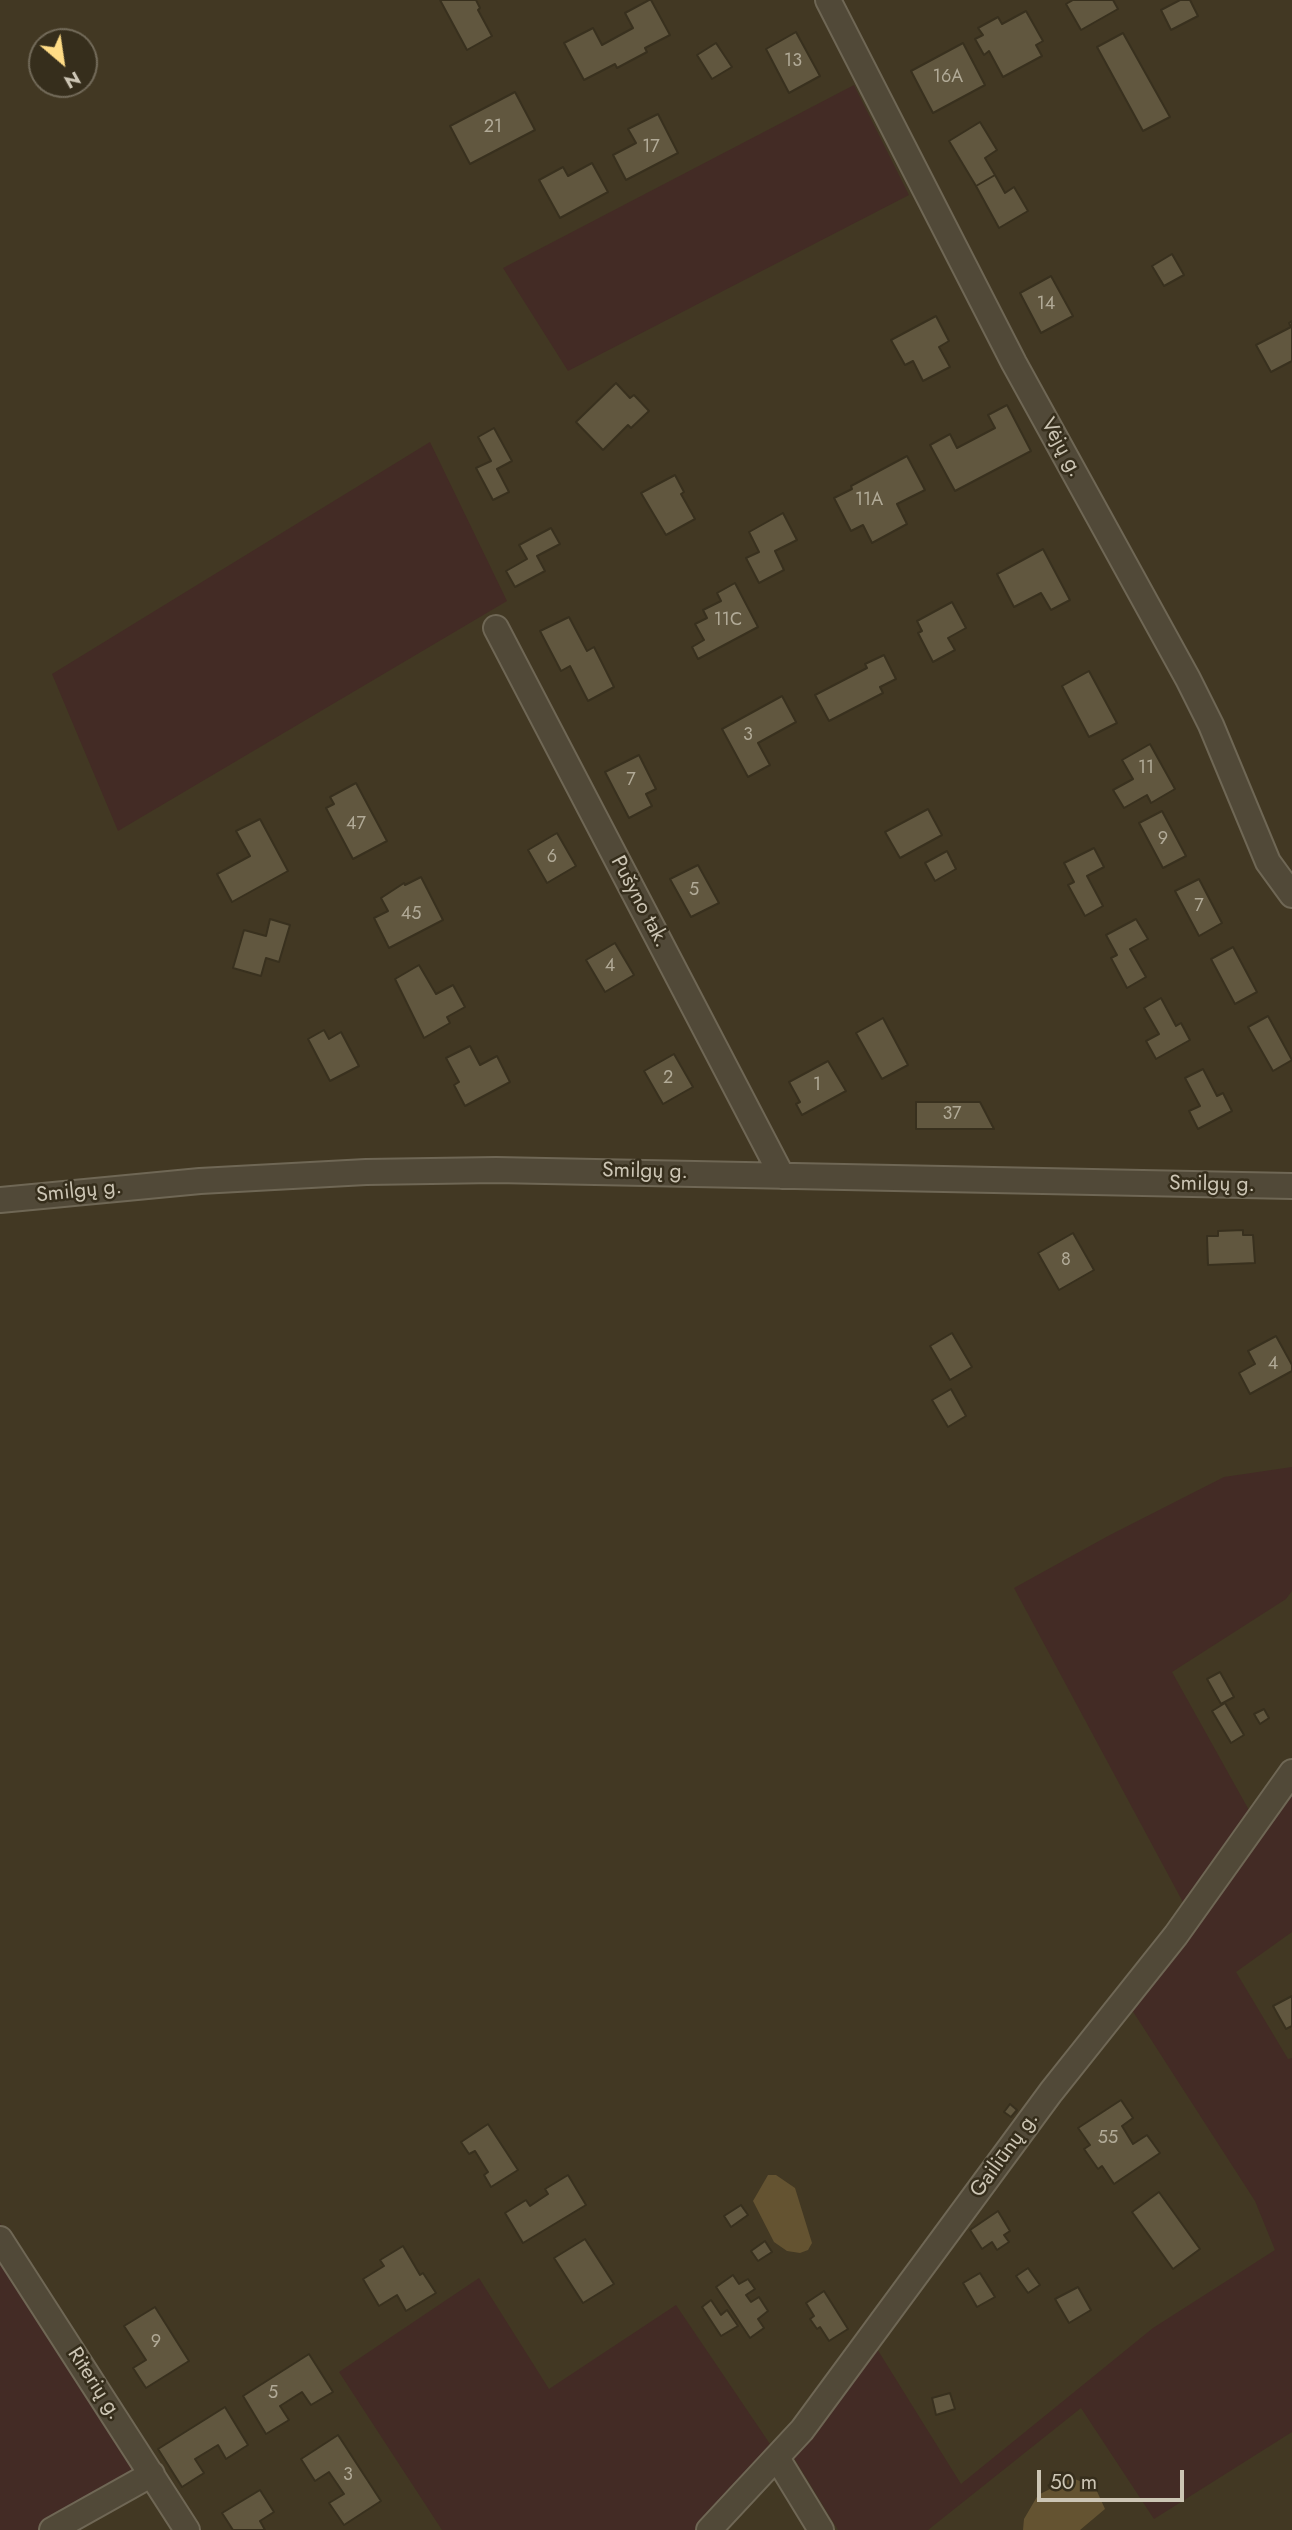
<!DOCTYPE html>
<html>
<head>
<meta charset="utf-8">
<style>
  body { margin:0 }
  #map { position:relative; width:1292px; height:2530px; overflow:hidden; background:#423823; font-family:Jost,sans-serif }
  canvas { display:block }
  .north { position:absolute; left:28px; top:28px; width:70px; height:70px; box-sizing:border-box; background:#362e1c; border:2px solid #726a59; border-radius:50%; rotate:151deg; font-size:19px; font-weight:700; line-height:28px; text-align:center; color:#ccc5b4 }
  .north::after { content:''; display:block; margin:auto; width:24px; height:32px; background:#ffdc86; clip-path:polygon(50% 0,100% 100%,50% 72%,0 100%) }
  .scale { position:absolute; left:1037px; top:2470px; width:147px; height:32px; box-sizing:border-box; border:4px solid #ccc5b4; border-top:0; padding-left:9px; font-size:21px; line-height:24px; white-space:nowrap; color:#ccc5b4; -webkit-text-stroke:5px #362e1c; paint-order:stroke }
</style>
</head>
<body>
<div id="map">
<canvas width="1292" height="2530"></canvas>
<div class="north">N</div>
<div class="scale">50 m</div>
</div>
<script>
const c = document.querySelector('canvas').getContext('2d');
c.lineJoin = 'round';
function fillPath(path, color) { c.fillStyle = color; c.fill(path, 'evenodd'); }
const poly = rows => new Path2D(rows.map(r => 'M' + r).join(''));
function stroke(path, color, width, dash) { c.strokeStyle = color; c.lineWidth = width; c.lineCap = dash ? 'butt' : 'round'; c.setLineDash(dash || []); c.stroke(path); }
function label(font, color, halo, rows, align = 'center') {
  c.font = font + ' Jost,sans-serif'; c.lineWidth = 5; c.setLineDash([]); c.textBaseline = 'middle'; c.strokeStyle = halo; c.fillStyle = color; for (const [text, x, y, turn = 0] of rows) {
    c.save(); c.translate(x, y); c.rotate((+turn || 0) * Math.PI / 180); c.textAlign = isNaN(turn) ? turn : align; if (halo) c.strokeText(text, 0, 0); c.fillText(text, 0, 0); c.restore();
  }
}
fillPath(poly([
  [854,85,909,195,568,371,503,268],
  [430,442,507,601,118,831,52,674],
  [1292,1467,1292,1591,1286,1599,1172,1672,1250,1812,1185,1906,1014,1588,1108,1536,1224,1477],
  [1292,1786,1292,1932,1236,1972,1288,2059,1292,2058,1292,2432,1154,2519,1081,2408,928,2530,838,2530,791,2453,874,2344,961,2484,1153,2328,1275,2250,1255,2201,1132,2010],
  [0,2223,56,2312,134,2464,135,2475,41,2530,0,2530],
  [479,2278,549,2389,676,2305,770,2444,700,2530,442,2530,339,2372]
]), '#432b25');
fillPath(poly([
  [768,2175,776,2175,795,2188,812,2243,808,2250,800,2253,787,2251,774,2242,753,2201],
  [1072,2478,1095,2487,1105,2509,1080,2530,1023,2530,1024,2519,1038,2495]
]), '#645331');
const building = poly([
  [440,0,476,0,480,8,478,10,492,36,467,50,440,0],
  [649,0,651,0,670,35,645,48,647,52,617,68,615,64,584,80,564,43,593,28,602,45,633,28,625,13,649,0],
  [1073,0,1113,0,1118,9,1081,30,1066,4,1073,0],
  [1180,0,1190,0,1198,16,1171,30,1161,10,1180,0],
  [1026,11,1043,41,1036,45,1042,56,1003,77,989,51,984,55,975,39,983,35,978,28,998,17,1002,24,1026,11],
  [796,32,820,76,789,93,766,49,796,32],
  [1123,33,1170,117,1143,131,1097,47,1123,33],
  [716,43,732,67,712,79,697,55,716,43],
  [963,43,985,85,933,113,911,71,963,43],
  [515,92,535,130,470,164,450,126,515,92],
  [658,114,678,153,626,180,613,155,636,143,628,129,658,114],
  [980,122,997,150,985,158,995,175,976,186,949,141,980,122],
  [592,163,608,192,560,218,539,180,563,167,568,176,592,163],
  [995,175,1005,193,1014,187,1028,211,999,228,976,186,995,175],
  [1172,254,1184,275,1164,286,1152,266,1172,254],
  [1051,276,1073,316,1041,333,1020,293,1051,276],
  [936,316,949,341,939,347,950,367,923,381,913,361,905,365,891,340,936,316],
  [1292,321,1292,361,1271,372,1256,345,1291,327,1289,323,1292,321],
  [616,383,630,398,634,395,649,411,631,428,628,425,603,450,576,422,616,383],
  [1007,405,1031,451,955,491,930,445,950,434,957,448,995,428,988,415,1007,405],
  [494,428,512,461,497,469,509,492,493,500,476,468,491,461,478,437,494,428],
  [907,456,925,490,897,504,907,524,872,543,863,525,851,531,834,498,852,489,851,486,907,456],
  [675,475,684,492,681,494,695,519,666,535,641,493,675,475],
  [783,513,797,540,775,551,784,570,759,583,746,558,759,552,749,532,783,513],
  [551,528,560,544,537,556,545,571,515,587,506,571,527,559,519,545,551,528],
  [1043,549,1070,600,1051,610,1041,593,1014,607,997,574,1043,549],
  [735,583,758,627,698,659,692,647,704,640,695,624,707,618,703,610,721,601,717,593,735,583],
  [952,602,966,628,948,638,955,650,933,662,918,633,922,631,917,621,952,602],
  [569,617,587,651,594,647,614,687,588,701,570,666,561,671,540,631,569,617],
  [884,655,896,679,880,687,883,693,829,721,815,695,867,668,865,664,884,655],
  [1089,671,1117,723,1089,737,1062,686,1089,671],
  [782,696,796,722,758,743,770,765,748,777,722,729,782,696],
  [1150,744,1175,789,1151,803,1147,795,1124,808,1113,790,1133,779,1122,760,1150,744],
  [639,755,656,789,646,794,652,806,629,818,605,772,639,755],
  [356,783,387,841,353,859,326,808,334,804,330,797,356,783],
  [928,809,942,835,900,858,885,832,928,809],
  [1162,811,1186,856,1163,868,1139,823,1162,811],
  [260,819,288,871,232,902,217,874,250,856,236,831,260,819],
  [557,833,576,866,547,883,528,850,557,833],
  [1094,848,1104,867,1087,876,1103,906,1085,916,1068,885,1074,882,1064,863,1094,848],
  [947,851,956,869,935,881,925,863,947,851],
  [698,865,719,903,691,917,670,879,698,865],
  [421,877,443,920,389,948,374,918,388,911,381,898,404,883,405,885,421,877],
  [1199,879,1222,923,1199,936,1175,891,1199,879],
  [270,919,290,925,279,962,266,958,261,976,233,968,244,930,266,936,270,919],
  [1136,919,1148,939,1130,949,1146,977,1127,988,1111,958,1117,955,1106,935,1136,919],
  [615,943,634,975,605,992,586,960,615,943],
  [1233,947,1257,992,1235,1004,1211,959,1233,947],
  [419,965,436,994,453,985,465,1007,447,1017,450,1023,424,1038,395,979,419,965],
  [1161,998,1176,1026,1181,1023,1190,1040,1156,1059,1146,1041,1159,1034,1144,1008,1161,998],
  [1268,1016,1292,1060,1273,1071,1248,1027,1268,1016],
  [883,1018,908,1065,882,1079,856,1033,883,1018],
  [324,1030,329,1039,341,1032,359,1066,330,1081,308,1039,324,1030],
  [470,1046,480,1065,497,1056,510,1082,465,1106,454,1085,459,1082,446,1058,470,1046],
  [674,1054,693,1087,663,1104,644,1071,674,1054],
  [828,1061,846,1091,802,1115,796,1104,800,1102,789,1082,828,1061],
  [1203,1069,1217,1096,1223,1093,1232,1111,1198,1129,1189,1111,1200,1106,1185,1078,1203,1069],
  [916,1102,980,1102,994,1129,916,1129,916,1102],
  [1243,1230,1243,1235,1253,1235,1255,1263,1208,1265,1207,1236,1218,1236,1218,1231,1243,1230],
  [1073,1233,1094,1270,1059,1290,1038,1253,1073,1233],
  [952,1333,972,1367,950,1380,930,1346,952,1333],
  [1276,1336,1292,1365,1292,1371,1250,1394,1239,1373,1255,1364,1248,1351,1276,1336],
  [951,1389,966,1416,948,1427,932,1400,951,1389],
  [1220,1672,1234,1697,1221,1704,1207,1679,1220,1672],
  [1225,1703,1244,1735,1231,1743,1212,1711,1225,1703],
  [1264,1709,1269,1718,1260,1724,1254,1714,1264,1709],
  [1292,1996,1292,2026,1286,2029,1273,2006,1292,1996],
  [1121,2100,1133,2118,1122,2126,1133,2144,1147,2135,1160,2153,1114,2184,1102,2166,1098,2169,1084,2149,1090,2145,1078,2128,1121,2100],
  [1010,2104,1017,2110,1011,2117,1004,2112,1010,2104],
  [488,2124,518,2170,491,2187,484,2175,488,2172,475,2151,469,2154,461,2142,488,2124],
  [568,2175,586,2205,523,2243,505,2213,526,2200,530,2206,548,2194,545,2189,568,2175],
  [1159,2192,1200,2249,1173,2269,1132,2212,1159,2192],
  [741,2205,748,2215,731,2227,724,2216,741,2205],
  [998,2211,1010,2231,1004,2235,1009,2242,997,2250,992,2242,982,2249,970,2230,998,2211],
  [585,2239,614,2284,583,2303,554,2258,585,2239],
  [765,2241,772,2252,758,2261,751,2251,765,2241],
  [403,2246,420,2275,423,2273,436,2293,406,2311,397,2295,379,2306,363,2279,384,2266,380,2260,403,2246],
  [1028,2268,1040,2285,1028,2293,1016,2276,1028,2268],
  [980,2273,995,2297,977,2307,963,2283,980,2273],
  [733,2275,739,2284,748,2279,755,2289,746,2295,751,2302,759,2297,768,2311,758,2319,764,2328,750,2338,716,2287,733,2275],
  [1078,2287,1091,2310,1069,2323,1055,2299,1078,2287],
  [824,2291,848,2329,829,2341,820,2327,817,2329,810,2319,814,2316,806,2303,824,2291],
  [711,2300,721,2315,727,2310,738,2326,721,2336,702,2307,711,2300],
  [155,2307,189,2361,146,2388,133,2368,146,2360,124,2326,155,2307],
  [309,2354,333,2392,311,2405,302,2392,280,2406,289,2420,266,2434,243,2396,309,2354],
  [950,2393,955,2409,936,2415,932,2398,950,2393],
  [225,2407,248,2445,226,2459,218,2445,195,2459,204,2473,182,2487,158,2449,225,2407],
  [338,2435,381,2501,344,2525,329,2503,344,2494,329,2472,315,2481,301,2459,338,2435],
  [260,2490,274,2512,260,2521,265,2530,233,2530,222,2513,260,2490]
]);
fillPath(building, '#61573f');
stroke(building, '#38301e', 2);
const minor = poly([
  [828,0,1014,363,1188,679,1211,725,1268,862,1292,895],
  [496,628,782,1176],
  [0,1200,200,1181,366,1172,496,1170,1292,1186],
  [0,2239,187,2530],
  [777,2458,821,2530],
  [52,2530,152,2474],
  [709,2530,802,2430,1051,2092,1176,1935,1292,1772]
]);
stroke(minor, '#6f6755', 28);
stroke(minor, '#514938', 24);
label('18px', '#b1aa97', null, [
  ["13",793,62],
  ["16A",948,78],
  ["21",493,128],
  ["17",651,148],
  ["14",1046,305],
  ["11A",869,501],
  ["11C",728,621],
  ["3",748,736],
  ["11",1146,769],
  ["7",631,781],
  ["47",356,825],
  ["9",1163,840],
  ["6",552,858],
  ["5",694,891],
  ["7",1199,907],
  ["45",411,915],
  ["4",610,967],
  ["2",668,1079],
  ["1",817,1086],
  ["37",952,1115],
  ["8",1066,1261],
  ["4",1273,1365],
  ["55",1108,2139],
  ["9",156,2343],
  ["5",273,2394],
  ["3",348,2476]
]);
label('21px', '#ccc5b4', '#362e1c', [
  ["Vėjų g.",1061,448,61],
  ["Pušyno tak.",639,902,62],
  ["Smilgų g.",645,1172,1],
  ["Smilgų g.",1212,1185,1],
  ["Smilgų g.",79,1192,-6],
  ["Gailiūnų g.",1005,2155,-54],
  ["Riterių g.",94,2384,57]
]);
</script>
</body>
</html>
